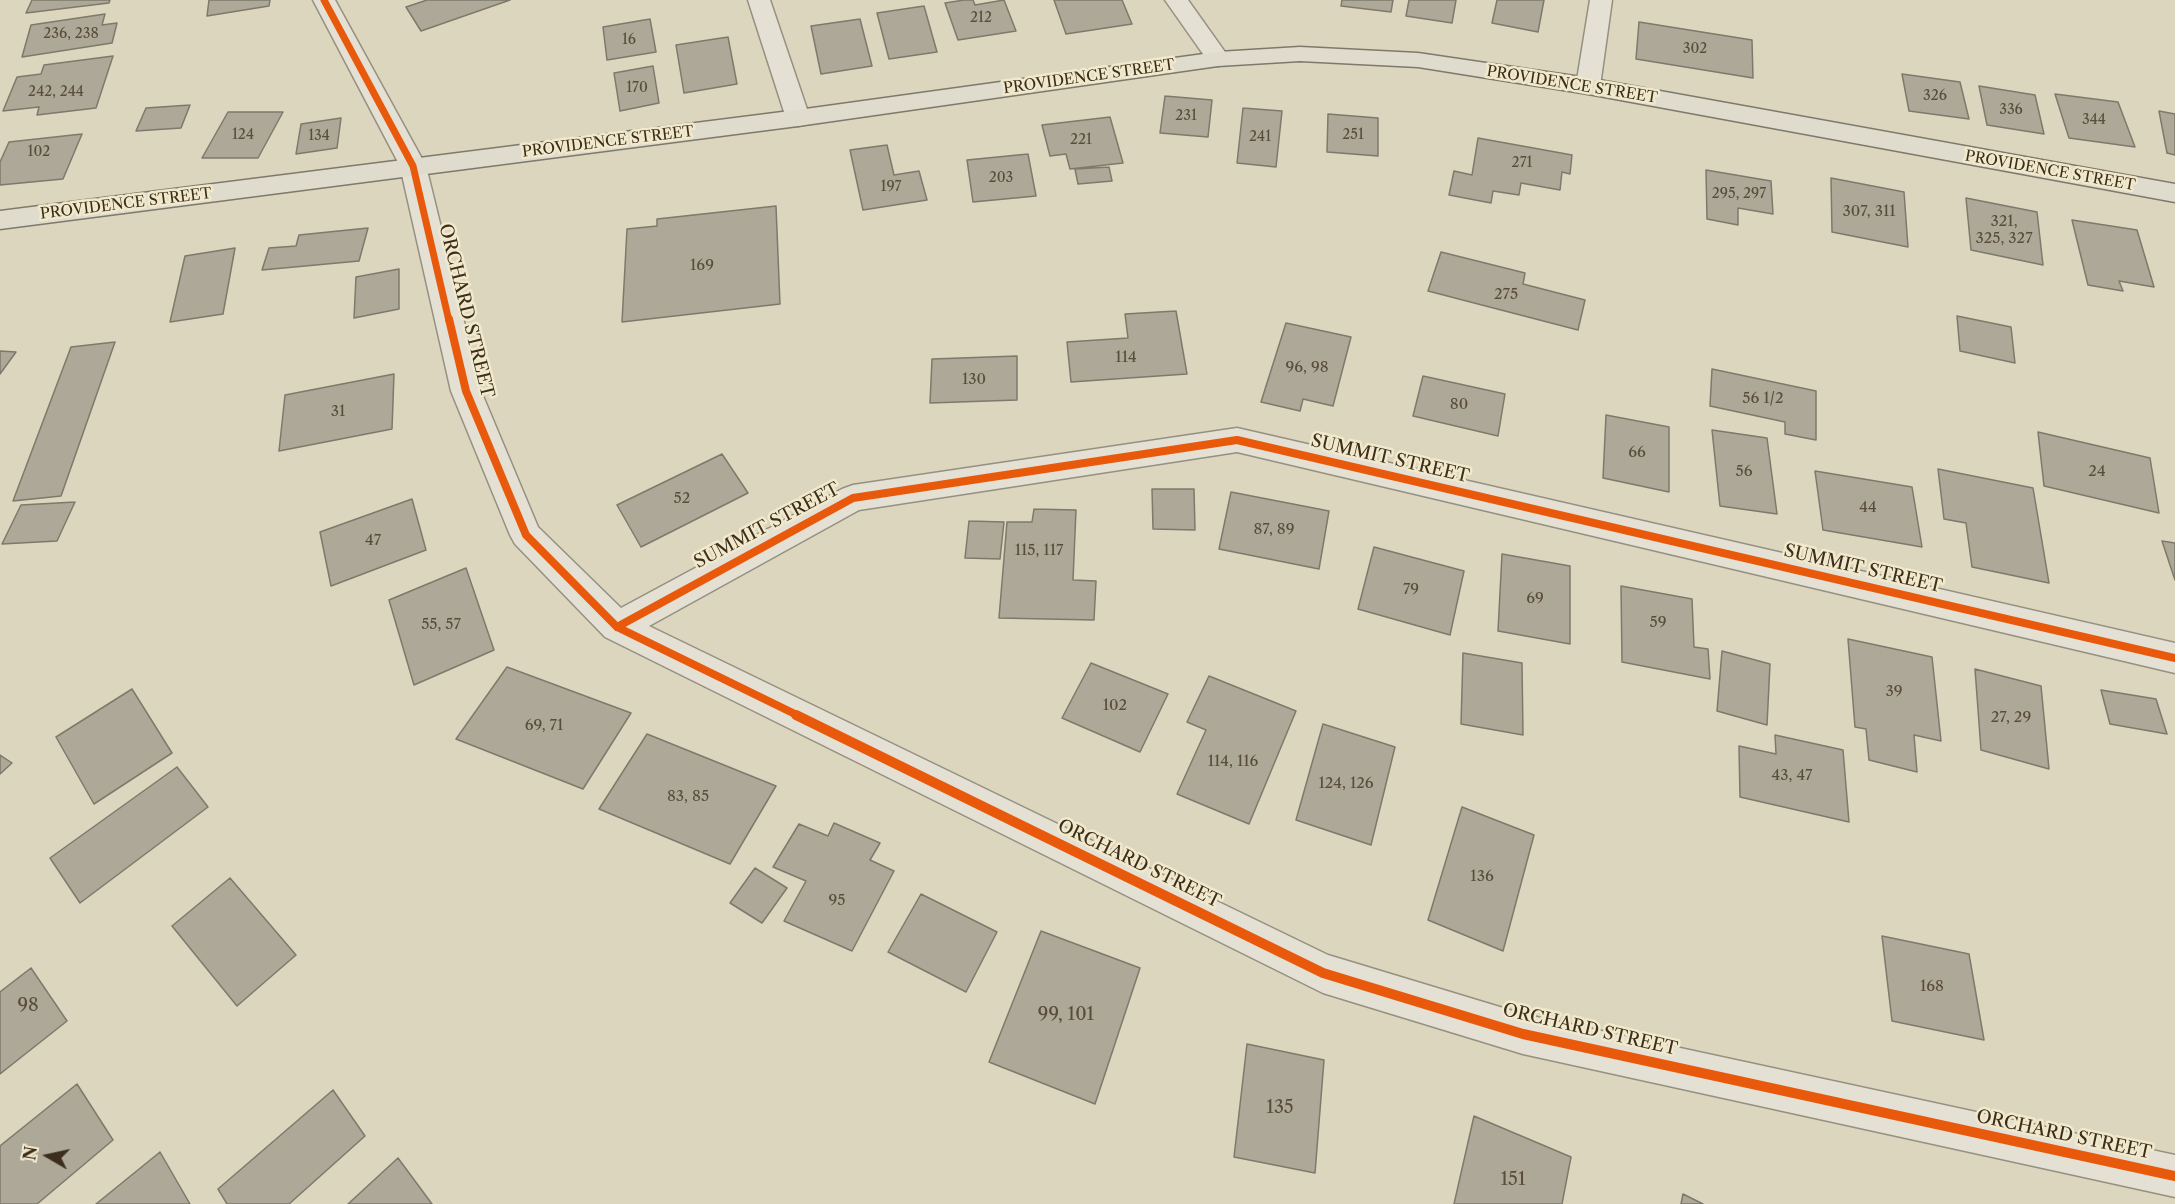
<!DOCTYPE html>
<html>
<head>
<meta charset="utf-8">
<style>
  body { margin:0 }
  #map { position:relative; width:2175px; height:1204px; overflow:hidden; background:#dcd6be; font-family:"Libre Caslon Text",serif }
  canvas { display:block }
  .north { position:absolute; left:18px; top:1126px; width:60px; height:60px; -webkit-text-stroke:4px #f1e9cc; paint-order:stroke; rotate:279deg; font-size:16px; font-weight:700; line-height:24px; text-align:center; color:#3d2d1c }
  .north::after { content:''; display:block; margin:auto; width:21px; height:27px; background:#3d2d1c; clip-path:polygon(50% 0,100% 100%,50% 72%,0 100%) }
</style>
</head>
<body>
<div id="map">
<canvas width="2175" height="1204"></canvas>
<div class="north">N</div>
</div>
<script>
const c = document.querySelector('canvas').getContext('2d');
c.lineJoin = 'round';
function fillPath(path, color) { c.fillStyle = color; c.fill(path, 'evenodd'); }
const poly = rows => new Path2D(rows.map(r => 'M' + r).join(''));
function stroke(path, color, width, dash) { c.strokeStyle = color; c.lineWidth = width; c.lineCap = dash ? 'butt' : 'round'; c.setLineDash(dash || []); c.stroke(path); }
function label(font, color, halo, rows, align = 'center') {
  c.font = font + ' "Libre Caslon Text",serif'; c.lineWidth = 5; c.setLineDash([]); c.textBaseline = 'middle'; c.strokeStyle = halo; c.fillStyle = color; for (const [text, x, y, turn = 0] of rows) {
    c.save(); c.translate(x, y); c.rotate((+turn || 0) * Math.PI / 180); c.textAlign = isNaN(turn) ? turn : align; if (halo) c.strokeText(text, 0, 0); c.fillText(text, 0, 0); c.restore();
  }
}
const building = poly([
  [32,0,110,0,109,3,26,13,32,0],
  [209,0,270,0,269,6,207,16,209,0],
  [427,0,510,0,421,31,406,7,427,0],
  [964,0,973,0,975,5,1004,0,1016,31,958,40,945,3,964,0],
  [1054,0,1122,0,1132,24,1066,34,1054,0],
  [1342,0,1393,0,1391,12,1341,6,1342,0],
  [1409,0,1456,0,1452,23,1406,16,1409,0],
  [1497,0,1544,0,1538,32,1492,23,1497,0],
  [924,6,937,52,889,59,877,13,924,6],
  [105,14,102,25,117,23,112,43,22,57,31,25,105,14],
  [650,19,656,52,607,60,603,27,650,19],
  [860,19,872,66,821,74,811,26,860,19],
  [1639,22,1752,40,1753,78,1636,59,1639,22],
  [728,37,737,84,684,93,676,45,728,37],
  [113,56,96,108,37,115,39,107,3,111,17,77,41,74,44,65,113,56],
  [653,66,659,103,620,111,614,73,653,66],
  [1902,74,1960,82,1969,119,1909,111,1902,74],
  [1979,86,2035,95,2044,134,1987,125,1979,86],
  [2055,94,2118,102,2135,147,2069,138,2055,94],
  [1165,96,1212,100,1208,137,1160,133,1165,96],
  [190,105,181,128,136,131,146,108,190,105],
  [1243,108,1282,111,1276,167,1237,163,1243,108],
  [2159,111,2175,114,2175,155,2167,153,2159,111],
  [228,112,283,112,258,158,202,158,228,112],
  [1328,114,1378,118,1378,156,1327,152,1328,114],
  [1110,117,1123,163,1070,169,1066,154,1050,156,1042,125,1110,117],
  [341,118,337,148,296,154,301,124,341,118],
  [82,134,63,179,0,185,0,162,9,142,82,134],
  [1478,138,1572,155,1570,174,1562,172,1560,190,1521,183,1519,195,1493,191,1491,203,1449,195,1454,171,1472,175,1478,138],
  [887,145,894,175,919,171,927,200,863,210,850,150,887,145],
  [1028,154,1036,196,973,202,967,160,1028,154],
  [1109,167,1112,181,1078,184,1075,169,1109,167],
  [1706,170,1771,181,1773,214,1738,208,1738,225,1707,219,1706,170],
  [1831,178,1904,192,1908,247,1832,232,1831,178],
  [1966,198,2037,212,2043,265,1971,250,1966,198],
  [776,206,780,304,622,322,627,229,657,226,657,219,776,206],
  [2072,220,2137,230,2154,287,2119,281,2123,291,2088,285,2072,220],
  [368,228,359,261,262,270,269,248,296,246,299,235,368,228],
  [235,248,223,314,170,322,185,256,235,248],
  [1441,252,1525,273,1523,284,1585,300,1578,330,1428,291,1441,252],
  [399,269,399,309,354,318,356,277,399,269],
  [1176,311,1187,374,1071,382,1067,342,1128,338,1125,314,1176,311],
  [1957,316,2011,327,2015,363,1960,351,1957,316],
  [1286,323,1351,337,1333,406,1303,399,1300,411,1261,402,1286,323],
  [115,342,61,496,13,501,71,347,115,342],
  [0,351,16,352,0,374,0,351],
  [1017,356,1017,400,930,403,932,359,1017,356],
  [1712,369,1816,391,1816,440,1785,434,1785,422,1710,406,1712,369],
  [394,374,392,429,279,451,285,395,394,374],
  [1423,376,1505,394,1498,436,1413,416,1423,376],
  [1606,415,1669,427,1669,492,1603,478,1606,415],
  [1712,430,1767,438,1777,514,1720,506,1712,430],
  [2038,432,2150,458,2159,513,2044,486,2038,432],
  [722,454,748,493,641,547,617,505,722,454],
  [1938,469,2033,488,2049,583,1972,567,1966,523,1944,519,1938,469],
  [1815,471,1912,487,1922,547,1823,530,1815,471],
  [1152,489,1194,489,1195,530,1153,529,1152,489],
  [1231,492,1329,511,1319,569,1219,549,1231,492],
  [412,499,426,550,331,586,320,532,412,499],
  [75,502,57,541,2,544,21,505,75,502],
  [1034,509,1076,510,1073,580,1096,581,1094,620,999,618,1007,522,1032,522,1034,509],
  [969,521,1004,522,1000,559,965,558,969,521],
  [2162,541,2175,543,2175,580,2162,541],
  [1374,547,1464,571,1450,635,1358,609,1374,547],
  [1502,554,1570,566,1570,644,1498,631,1502,554],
  [466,568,494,650,414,685,389,600,466,568],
  [1621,586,1692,599,1694,647,1708,649,1710,679,1622,662,1621,586],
  [1848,639,1932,657,1941,741,1914,735,1917,772,1869,760,1866,729,1855,727,1848,639],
  [1722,651,1770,664,1767,725,1717,711,1722,651],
  [1463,653,1522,663,1523,735,1461,724,1463,653],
  [1091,663,1168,694,1140,752,1062,718,1091,663],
  [507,667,631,713,583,789,456,739,507,667],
  [1975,669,2041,686,2049,769,1981,750,1975,669],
  [1209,676,1296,711,1249,824,1177,794,1206,730,1187,722,1209,676],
  [132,689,172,753,94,804,56,737,132,689],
  [2101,690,2156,699,2167,734,2110,724,2101,690],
  [1323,724,1395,747,1371,845,1296,820,1323,724],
  [647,734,776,786,730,864,599,809,647,734],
  [1775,735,1843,750,1849,822,1740,797,1739,746,1776,754,1775,735],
  [0,755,12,763,0,774,0,755],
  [177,767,208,807,80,903,50,858,177,767],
  [1462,807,1534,835,1503,951,1428,920,1462,807],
  [834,823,880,843,870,860,894,871,852,951,784,921,806,881,773,867,799,824,828,836,834,823],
  [755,868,787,888,762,923,730,903,755,868],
  [230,878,296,955,237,1006,172,926,230,878],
  [921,894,997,932,966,992,888,952,921,894],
  [1041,931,1140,968,1095,1104,989,1062,1041,931],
  [1882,936,1969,954,1984,1040,1892,1021,1882,936],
  [31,968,67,1021,0,1074,0,992,31,968],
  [1247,1044,1324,1060,1315,1173,1234,1157,1247,1044],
  [77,1084,113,1140,37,1204,0,1204,0,1146,77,1084],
  [333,1090,365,1136,289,1204,227,1204,218,1189,333,1090],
  [1474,1116,1571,1157,1562,1204,1454,1204,1474,1116],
  [160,1152,190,1204,96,1204,160,1152],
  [398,1158,432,1204,348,1204,398,1158],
  [1683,1194,1703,1204,1681,1204,1683,1194]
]);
fillPath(building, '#ada898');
stroke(building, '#7e796b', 1.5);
const minor = poly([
  [313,0,335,0,426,166,481,391,538,527,621,608,842,489,853,485,1237,428,2175,643,2175,673,1237,452,859,510,649,626,1328,955,1523,1014,2175,1155,2175,1197,1523,1054,1323,993,605,637,515,544,510,535,451,391,400,166,313,0],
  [748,0,770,0,810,118,807,124,798,126,789,124,786,118,748,0],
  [1165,0,1188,0,1230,59,1226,64,1218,66,1210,64,1165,0],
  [1590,0,1612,0,1600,86,1597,91,1588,94,1579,91,1576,86,1590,0]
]);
const major = poly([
  [1300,47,1418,53,1588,78,2175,184,2175,202,1588,94,1418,67,1300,61,1218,66,798,126,0,229,0,211,798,110,1218,52,1300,47]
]);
stroke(minor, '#959080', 3);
stroke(major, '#7e796b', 3);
fillPath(minor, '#e4e0d4');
fillPath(major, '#dfdbcd');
stroke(poly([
  [324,0,413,166,449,321]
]), '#e8590c', 7);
stroke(poly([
  [449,319,466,391,526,535,617,627,799,716],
  [617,627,853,498,1237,440,2175,658]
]), '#e8590c', 8);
stroke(poly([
  [796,715,1323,973,1523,1034,2175,1176]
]), '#e8590c', 10);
label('14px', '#594c3b', null, [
  ["212",981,18],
  ["236, 238",71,34],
  ["16",629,40],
  ["302",1695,49],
  ["170",637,88],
  ["242, 244",56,92],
  ["326",1935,96],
  ["336",2011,110],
  ["231",1186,116],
  ["344",2094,120],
  ["124",243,135],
  ["251",1353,135],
  ["134",319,136],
  ["241",1260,137],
  ["221",1081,140],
  ["102",39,152],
  ["271",1522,163],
  ["203",1001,178],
  ["197",891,187],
  ["295, 297",1739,194]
]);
label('15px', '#3d2d1c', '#f1e9cc', [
  ["PROVIDENCE STREET",1089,77,-8],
  ["PROVIDENCE STREET",1572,85,9],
  ["PROVIDENCE STREET",608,142,-7],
  ["PROVIDENCE STREET",2050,171,10],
  ["PROVIDENCE STREET",126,204,-7]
]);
label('15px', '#594c3b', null, [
  ["307, 311",1869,212],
  ["321,",2004,222],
  ["325, 327",2004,239],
  ["169",702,266],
  ["275",1506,295],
  ["114",1126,358],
  ["96, 98",1307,368],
  ["130",974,380],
  ["56 1/2",1763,399],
  ["80",1459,405],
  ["31",338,412],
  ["66",1637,453],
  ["56",1744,472],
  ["24",2097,472],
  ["52",682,499],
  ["44",1868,508],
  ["87, 89",1274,530],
  ["47",373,541],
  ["115, 117",1039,551],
  ["79",1411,590],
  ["69",1535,599],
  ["59",1658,623],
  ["55, 57",441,625],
  ["39",1894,692],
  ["102",1115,706],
  ["27, 29",2011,718],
  ["69, 71",544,726],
  ["114, 116",1233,762],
  ["43, 47",1792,776],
  ["124, 126",1346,784],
  ["83, 85",688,797],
  ["136",1482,877],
  ["95",837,901],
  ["168",1932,987]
]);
label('18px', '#3d2d1c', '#f1e9cc', [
  ["ORCHARD STREET",466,311,76],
  ["SUMMIT STREET",1390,459,13],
  ["SUMMIT STREET",767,526,-28],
  ["SUMMIT STREET",1863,569,13],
  ["ORCHARD STREET",1139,864,26],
  ["ORCHARD STREET",1590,1030,13],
  ["ORCHARD STREET",2064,1135,12]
]);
label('18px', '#594c3b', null, [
  ["98",28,1006],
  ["99, 101",1066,1015],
  ["135",1280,1108],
  ["151",1513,1180]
]);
</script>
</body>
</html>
